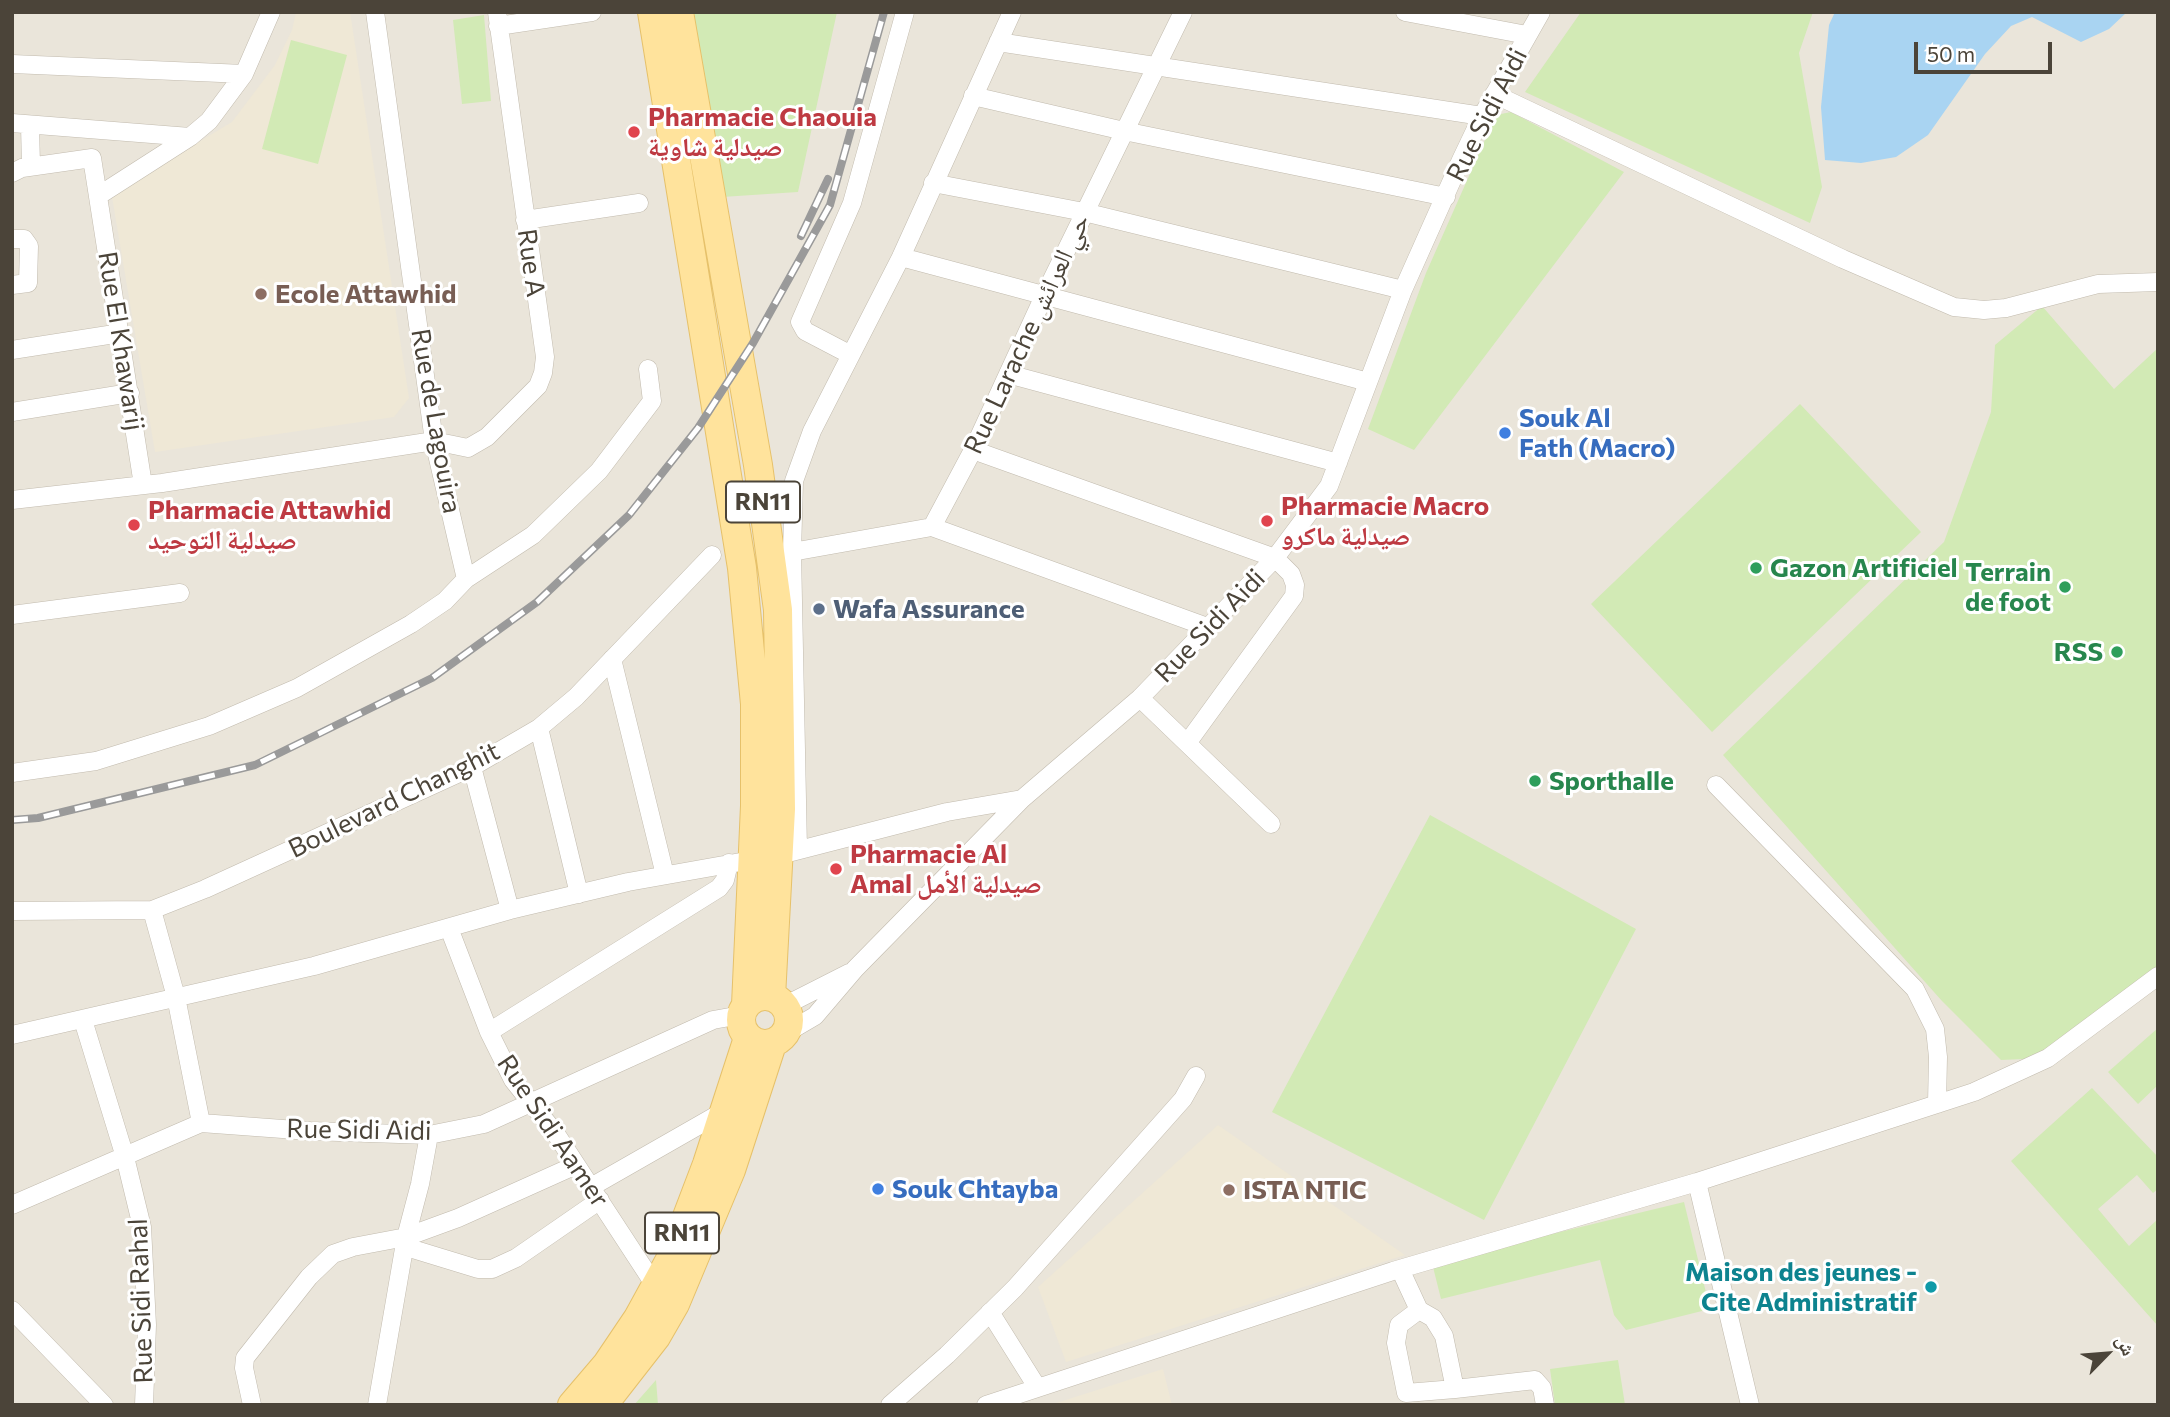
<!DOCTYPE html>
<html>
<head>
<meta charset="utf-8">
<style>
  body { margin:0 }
  #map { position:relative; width:2170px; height:1417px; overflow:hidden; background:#f6f3ec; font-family:Commissioner,"Noto Naskh Arabic",sans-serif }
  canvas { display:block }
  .frame { position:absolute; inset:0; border:14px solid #4b4439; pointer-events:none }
  .north { position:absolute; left:2072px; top:1319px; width:70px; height:70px; -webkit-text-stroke:5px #fff; paint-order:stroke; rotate:65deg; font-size:19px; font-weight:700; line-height:28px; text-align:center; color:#4b4439 }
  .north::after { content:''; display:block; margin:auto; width:24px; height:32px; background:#4b4439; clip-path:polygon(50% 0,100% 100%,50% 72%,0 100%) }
  .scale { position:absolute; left:1914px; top:42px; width:138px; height:32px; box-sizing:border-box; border:4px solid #4b4439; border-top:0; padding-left:9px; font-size:21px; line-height:24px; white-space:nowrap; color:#4b4439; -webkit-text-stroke:5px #fff; paint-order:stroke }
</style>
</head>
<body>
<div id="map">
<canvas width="2170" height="1417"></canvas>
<div class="frame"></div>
<div class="north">ش</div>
<div class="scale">50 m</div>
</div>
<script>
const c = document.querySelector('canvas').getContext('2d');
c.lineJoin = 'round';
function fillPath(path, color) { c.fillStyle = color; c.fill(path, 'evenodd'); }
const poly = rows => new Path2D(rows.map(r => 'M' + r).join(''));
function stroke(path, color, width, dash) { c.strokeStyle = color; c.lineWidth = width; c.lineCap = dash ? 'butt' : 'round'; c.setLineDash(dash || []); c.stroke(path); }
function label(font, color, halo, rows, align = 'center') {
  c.font = font + ' Commissioner,"Noto Naskh Arabic",sans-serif'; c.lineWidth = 6; c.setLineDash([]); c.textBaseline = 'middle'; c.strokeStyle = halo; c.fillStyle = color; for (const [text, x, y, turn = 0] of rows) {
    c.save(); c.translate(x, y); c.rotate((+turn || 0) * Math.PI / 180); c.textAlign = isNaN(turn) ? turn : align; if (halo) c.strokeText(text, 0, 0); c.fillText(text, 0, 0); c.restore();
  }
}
fillPath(poly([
  [12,12,2158,12,2158,1405,12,1405]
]), '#eae5da');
fillPath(poly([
  [296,12,350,12,409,398,394,417,155,452,111,191,139,178,232,122,275,65,292,30],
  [1218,1125,1405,1255,1066,1362,1038,1287],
  [1163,1369,1172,1405,1050,1405]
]), '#efe8d6');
fillPath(poly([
  [690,12,837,12,798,192,722,197],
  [1581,12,1813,12,1799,53,1822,187,1810,223,1525,92],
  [484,15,491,101,462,104,453,20],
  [291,40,347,55,318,164,262,149],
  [1511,112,1624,172,1414,450,1368,429,1426,273,1496,115],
  [2042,306,2114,389,2158,348,2158,970,2046,1058,2001,1060,1942,1001,1723,755,1944,542,1991,412,1995,345],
  [1800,404,1921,532,1712,732,1591,604],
  [1430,815,1636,929,1484,1220,1272,1112],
  [2158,1028,2158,1085,2138,1104,2108,1072],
  [2092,1088,2158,1157,2158,1189,2153,1193,2137,1175,2098,1209,2129,1246,2158,1219,2158,1326,2011,1161],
  [1684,1202,1710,1309,1626,1330,1614,1315,1600,1260,1441,1299,1432,1263],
  [1618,1360,1625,1405,1555,1405,1550,1369],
  [656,1380,658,1405,634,1405]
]), '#d2eab5');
fillPath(poly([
  [1835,12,2127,12,2109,29,2081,42,2032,17,2011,26,1985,54,1928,135,1896,157,1861,163,1825,160,1821,107,1829,25]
]), '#a9d4f2');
const street = poly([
  [375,12,434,441,466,579],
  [1405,12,1527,35],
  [498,26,592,12],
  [998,42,1482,116],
  [12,64,244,74],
  [1494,94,1843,259,1954,307,1984,310,2006,308,2098,284,2158,282],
  [973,96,1124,131,1446,197],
  [12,123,190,137],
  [30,125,31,166],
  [12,173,22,168,92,158,143,485],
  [933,183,1084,212,1403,290],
  [98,196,190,137,209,121,244,74,271,12],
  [525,220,639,203],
  [12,239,24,239,29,246,28,283,12,285],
  [901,257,1368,382],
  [12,350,121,333],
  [849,354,805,331,800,322,852,203,905,12],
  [1008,374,1338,463],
  [12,412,130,393],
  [973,450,1275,558,1291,574,1295,585,1294,596,1188,742],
  [12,500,162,483,434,441,468,448,487,437,538,386,543,373,545,357,497,12],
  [932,527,973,450,1044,296,1183,12],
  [792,552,932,527,1207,627],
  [12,615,180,593],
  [612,659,665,875],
  [1140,698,1271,824],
  [539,728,579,894],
  [472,767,510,910],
  [12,773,96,761,209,726,297,688,411,624,445,601,466,579,533,535,599,471,652,401,648,369],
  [1716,785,1915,989,1935,1029,1938,1057,1937,1104],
  [798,850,792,552,794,481,812,431,901,257,1012,12],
  [152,910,176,997,201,1123],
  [12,911,152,910,205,889,472,767,539,728,576,697,712,555],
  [449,928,489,1032,513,1080,556,1134,656,1287],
  [784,1006,849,973],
  [83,1020,125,1157,142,1227,147,1325,144,1405],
  [489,1032,719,888,725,880,729,863],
  [786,1033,815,1016,855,969,1022,799,1140,698,1275,558,1329,486,1403,290,1461,160,1482,116,1541,12],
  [12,1035,314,966,510,910,628,882,780,855,947,812,1022,799],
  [1697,1182,1750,1405],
  [591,1187,724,1111],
  [12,1205,201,1123,310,1131,429,1135,484,1124,713,1020,741,1015],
  [406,1247,478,1269,492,1269,516,1258,600,1200],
  [1400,1269,1419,1310,1433,1318,1444,1336,1455,1389,1535,1380,1542,1388,1545,1405],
  [12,1310,104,1405],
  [1419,1310,1399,1325,1396,1343,1406,1393,1455,1389],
  [990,1312,1037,1387],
  [252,1405,244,1368,245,1358,309,1277,333,1254,353,1247,406,1237,458,1218,576,1165],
  [377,1405,406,1237,420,1184,429,1135],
  [890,1405,947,1355,1015,1288,1183,1099,1196,1076],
  [986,1405,1393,1271,1697,1182,1974,1092,2048,1058,2158,976]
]);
const primary = poly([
  [652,12,742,568,755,704,755,806,746,1005],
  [679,12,758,465,778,610,781,809,771,997],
  '741 1020a24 24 0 1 1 48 0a24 24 0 1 1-48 0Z',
  [572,1405,607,1364,638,1318,672,1256,707,1164,748,1038],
  [603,1405,656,1337,675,1304,731,1170,772,1044]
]);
stroke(street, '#c2bbae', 19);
stroke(primary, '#e6c16a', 30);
stroke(street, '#fff', 18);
stroke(primary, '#ffe39c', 28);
const rail = poly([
  [801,236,828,179],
  [12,820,38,818,255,765,432,678,537,602,629,515,698,428,753,343,830,205,884,12]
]);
stroke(rail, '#9a9a9a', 8);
stroke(rail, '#fff', 5, [16]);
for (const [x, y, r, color] of [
  [634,132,7,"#e0444e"],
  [261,294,7,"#8d6e63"],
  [1505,433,7,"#3f7fe0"],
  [1267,521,7,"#e0444e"],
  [134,525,7,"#e0444e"],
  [1756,568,7,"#2e9e5b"],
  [2065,587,7,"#2e9e5b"],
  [819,609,7,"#5c6f8a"],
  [2117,652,7,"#2e9e5b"],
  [1535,781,7,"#2e9e5b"],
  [836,869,7,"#e0444e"],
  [878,1189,7,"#3f7fe0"],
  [1229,1190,7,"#8d6e63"],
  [1931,1287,7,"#0f9aa8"]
]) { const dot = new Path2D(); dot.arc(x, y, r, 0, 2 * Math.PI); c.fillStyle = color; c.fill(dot); stroke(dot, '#fff', 2.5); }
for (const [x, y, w] of [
  [763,502,74],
  [682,1233,74]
]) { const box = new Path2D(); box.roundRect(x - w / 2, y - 20.5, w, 41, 5); c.fillStyle = '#fff'; c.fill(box); stroke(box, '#4b4439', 2); }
label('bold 24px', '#4b4439', null, [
  ["RN11",763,502],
  ["RN11",682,1233]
]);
label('26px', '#4b4439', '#fff', [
  ["Rue Sidi Aidi",1487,115,-63],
  ["Rue A",531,263,82],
  ["Rue Larache حي العرائش",1027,334,-65],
  ["Rue El Khawarij",121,341,81],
  ["Rue de Lagouira",436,421,80],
  ["Rue Sidi Aidi",1210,626,-46],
  ["Boulevard Changhit",394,800,-26],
  ["Rue Sidi Aidi",359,1130,1],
  ["Rue Sidi Aamer",553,1131,56],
  ["Rue Sidi Rahal",141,1301,-92]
]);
label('bold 26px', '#be3a42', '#fff', [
  ["Pharmacie Chaouia",648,117],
  ["صيدلية شاوية",648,147],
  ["Pharmacie Macro",1281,506],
  ["صيدلية ماكرو",1281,536],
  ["Pharmacie Attawhid",148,510],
  ["صيدلية التوحيد",148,540],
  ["Pharmacie Al",850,854],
  ["Amal صيدلية الأمل",850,884]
], 'left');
label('bold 26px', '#785e54', '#fff', [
  ["Ecole Attawhid",275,294],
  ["ISTA NTIC",1243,1190]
], 'left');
label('bold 26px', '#366cbe', '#fff', [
  ["Souk Al",1519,418],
  ["Fath (Macro)",1519,448],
  ["Souk Chtayba",892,1189]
], 'left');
label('bold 26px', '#27864d', '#fff', [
  ["Gazon Artificiel",1770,568],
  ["Terrain",2051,572,"right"],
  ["de foot",2051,602,"right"],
  ["RSS",2103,652,"right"],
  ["Sporthalle",1549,781]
], 'left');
label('bold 26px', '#4e5e75', '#fff', [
  ["Wafa Assurance",833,609]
], 'left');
label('bold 26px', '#0d838f', '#fff', [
  ["Maison des jeunes -",1917,1272],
  ["Cite Administratif",1917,1302]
], 'right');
</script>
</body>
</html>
